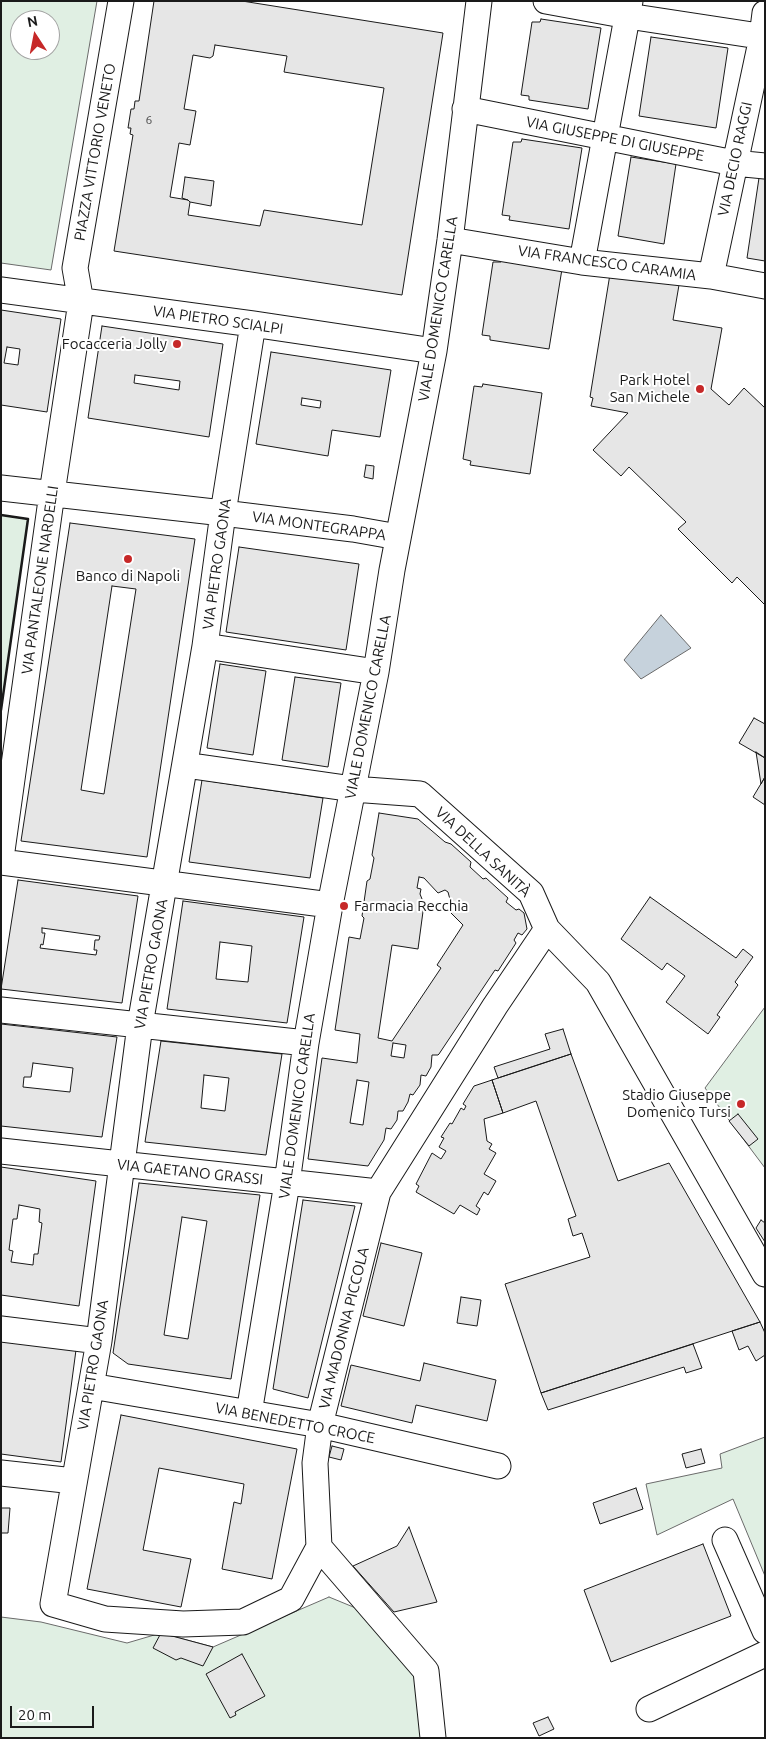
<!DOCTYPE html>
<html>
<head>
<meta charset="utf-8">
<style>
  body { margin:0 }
  #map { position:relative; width:766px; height:1739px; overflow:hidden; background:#fff; font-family:Ubuntu,sans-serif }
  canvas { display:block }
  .frame { position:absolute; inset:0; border:2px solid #1a1a1a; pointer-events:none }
  .north { position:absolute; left:10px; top:10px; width:50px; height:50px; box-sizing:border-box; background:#fff; border:1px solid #a3a3a3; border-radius:50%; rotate:349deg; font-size:14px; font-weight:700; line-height:20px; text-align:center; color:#1a1a1a }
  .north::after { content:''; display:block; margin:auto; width:18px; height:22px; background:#c62828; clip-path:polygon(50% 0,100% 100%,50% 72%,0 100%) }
  .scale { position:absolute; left:10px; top:1706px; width:84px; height:22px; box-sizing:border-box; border:2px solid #1a1a1a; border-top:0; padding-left:6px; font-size:15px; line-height:18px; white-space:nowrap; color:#1a1a1a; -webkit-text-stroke:4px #fff; paint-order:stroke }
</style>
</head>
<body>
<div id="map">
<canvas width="766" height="1739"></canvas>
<div class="frame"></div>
<div class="north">N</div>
<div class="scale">20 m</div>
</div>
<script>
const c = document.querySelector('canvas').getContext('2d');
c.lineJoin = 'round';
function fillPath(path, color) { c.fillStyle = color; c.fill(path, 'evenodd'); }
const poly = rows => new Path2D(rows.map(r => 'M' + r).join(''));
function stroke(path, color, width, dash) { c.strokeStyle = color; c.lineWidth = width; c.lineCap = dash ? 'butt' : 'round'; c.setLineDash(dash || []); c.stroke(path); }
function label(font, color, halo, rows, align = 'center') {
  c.font = font + ' Ubuntu,sans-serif'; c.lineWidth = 4; c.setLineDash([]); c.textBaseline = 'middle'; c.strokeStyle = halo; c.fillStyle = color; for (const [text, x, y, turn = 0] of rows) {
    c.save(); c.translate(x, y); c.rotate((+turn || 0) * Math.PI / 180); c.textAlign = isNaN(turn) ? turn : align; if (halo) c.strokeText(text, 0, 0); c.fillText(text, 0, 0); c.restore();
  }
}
const green = poly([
  [1,1,97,1,51,270,1,263,1,1],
  [20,20,50,20,50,50,20,50,20,20],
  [1,515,28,519,1,710,1,515],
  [765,1007,765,1168,705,1088,765,1007],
  [765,1437,765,1576,733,1499,657,1535,646,1484,722,1468,720,1454,765,1437],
  [329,1597,380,1618,426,1671,433,1738,1,1738,1,1617,41,1622,127,1643,161,1633,213,1647,329,1597]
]);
fillPath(green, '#e0efe3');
stroke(green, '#6a6a6a', 1);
const water = poly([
  [661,615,691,648,641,679,624,660,661,615]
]);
fillPath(water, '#c6d2dc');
stroke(water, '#6a6a6a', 1);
const building = poly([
  [154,1,242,1,443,33,402,295,114,251,133,135,130,134,131,128,128,128,131,109,134,109,135,101,139,101,154,1],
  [215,45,287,56,284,72,384,88,362,225,264,210,260,226,188,215,190,202,188,200,170,197,179,143,190,145,196,111,184,109,193,55,210,58,213,56,215,45],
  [541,19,601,28,588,109,529,100,529,96,521,95,532,22,540,22,541,19],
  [651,37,728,48,716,128,639,116,651,37],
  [522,139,582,148,569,229,509,220,510,216,502,215,513,142,521,142,522,139],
  [631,157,676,164,664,244,618,236,631,157],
  [185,177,214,181,211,206,190,202,188,200,182,198,185,177],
  [759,178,765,178,765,261,747,258,759,178],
  [503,259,562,269,549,349,490,340,490,336,482,335,493,262,501,262,503,259],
  [610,274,679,285,673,320,722,328,711,389,729,405,744,388,765,408,765,605,737,577,732,583,678,529,686,522,629,467,621,476,593,450,628,413,591,406,593,398,590,397,610,274],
  [1,310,61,319,47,412,1,405,1,310],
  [7,347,20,349,18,365,4,363,7,347],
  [102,326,223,344,209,437,88,418,102,326],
  [135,375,180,381,179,390,134,383,135,375],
  [271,352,391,370,380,437,332,430,328,456,256,444,271,352],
  [302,398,321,401,320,408,301,405,302,398],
  [483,384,542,393,530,474,470,465,471,461,463,459,474,386,482,387,483,384],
  [366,465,374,466,373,479,364,477,366,465],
  [70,523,195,539,147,857,21,841,70,523],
  [112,586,136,589,104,794,81,790,112,586],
  [239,547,359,564,346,650,226,632,239,547],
  [220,664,266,671,253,755,207,748,220,664],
  [295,677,341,683,328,767,282,760,295,677],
  [754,718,765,724,765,758,739,743,754,718],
  [756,752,765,758,765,777,761,784,756,752],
  [765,777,765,805,753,797,765,777],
  [202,780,323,798,310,878,189,862,202,780],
  [379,813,418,819,445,842,451,844,471,862,470,867,483,879,486,878,508,898,506,902,516,910,519,909,524,913,527,929,522,935,518,933,514,940,516,943,498,971,495,970,439,1054,438,1055,432,1055,431,1067,426,1076,421,1075,420,1085,413,1095,410,1094,408,1102,403,1111,398,1111,397,1120,391,1129,386,1128,384,1140,368,1166,308,1159,322,1058,357,1063,360,1034,335,1030,349,937,360,939,364,918,362,916,367,881,370,879,374,858,372,855,379,813],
  [419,877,424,878,438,893,445,890,448,892,452,907,449,911,463,925,437,965,441,968,392,1041,378,1038,392,945,418,949,424,904,420,894,421,889,417,888,419,877],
  [393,1043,406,1045,404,1058,391,1056,393,1043],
  [357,1080,369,1082,363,1125,350,1123,357,1080],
  [18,880,138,896,122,1003,1,989,18,880],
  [42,928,100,936,99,940,95,940,94,950,97,950,96,955,40,948,41,944,43,945,45,933,42,933,42,928],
  [650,897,736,958,743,949,753,957,735,982,738,985,717,1015,720,1017,708,1034,666,1002,685,976,667,963,662,970,621,939,650,897],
  [183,901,304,917,287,1023,167,1009,183,901],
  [220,942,252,946,248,982,216,979,220,942],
  [1,1024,117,1037,102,1137,1,1126,1,1024],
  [33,1063,73,1068,70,1092,23,1087,24,1077,31,1077,33,1063],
  [563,1029,571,1054,498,1078,494,1067,550,1049,545,1034,563,1029],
  [161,1041,282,1054,266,1155,145,1142,161,1041],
  [204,1075,229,1078,225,1111,201,1108,204,1075],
  [571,1054,618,1181,669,1163,760,1322,541,1393,505,1284,590,1257,582,1233,573,1236,568,1219,576,1216,536,1101,503,1113,492,1080,571,1054],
  [492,1080,503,1113,484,1119,487,1141,492,1144,489,1149,496,1153,484,1174,496,1181,488,1195,484,1192,476,1206,480,1209,477,1215,460,1205,454,1214,416,1192,419,1186,416,1184,432,1153,441,1159,446,1151,439,1147,444,1138,441,1137,450,1123,452,1124,461,1108,464,1110,466,1106,463,1104,474,1086,492,1080],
  [738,1114,758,1139,749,1146,729,1121,738,1114],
  [1,1167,96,1181,79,1306,1,1295,1,1167],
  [19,1205,40,1209,39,1222,42,1223,38,1254,34,1254,33,1265,11,1262,13,1251,9,1250,13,1219,17,1219,19,1205],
  [139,1183,260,1195,231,1379,128,1364,113,1353,139,1183],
  [182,1217,207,1221,188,1339,164,1335,182,1217],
  [303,1200,355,1206,308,1398,273,1389,303,1200],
  [761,1220,765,1223,765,1242,756,1228,761,1220],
  [381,1243,422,1253,404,1326,363,1316,381,1243],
  [461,1297,481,1300,477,1326,457,1323,461,1297],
  [760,1322,765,1333,765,1355,756,1361,748,1346,739,1350,732,1331,760,1322],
  [1,1340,76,1350,61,1462,1,1454,1,1340],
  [693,1344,702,1368,686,1373,684,1367,548,1410,541,1393,693,1344],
  [424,1363,496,1380,487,1421,416,1405,412,1423,341,1406,351,1365,420,1381,424,1363],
  [121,1415,297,1449,272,1579,222,1569,234,1502,241,1504,244,1484,159,1468,143,1550,191,1559,181,1607,87,1589,121,1415],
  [332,1446,344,1449,341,1460,329,1457,332,1446],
  [701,1449,705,1463,686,1468,682,1454,701,1449],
  [636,1488,643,1509,600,1524,593,1503,636,1488],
  [1,1508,10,1508,8,1533,1,1533,1,1508],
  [409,1527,437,1602,394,1612,353,1566,397,1546,409,1527],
  [703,1544,731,1616,611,1662,584,1590,703,1544],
  [161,1633,213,1647,203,1666,181,1658,176,1660,153,1648,161,1633],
  [242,1654,265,1696,235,1712,236,1715,230,1718,206,1674,242,1654],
  [548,1717,554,1729,539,1736,533,1723,548,1717]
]);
fillPath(building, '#e6e6e6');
stroke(building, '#1a1a1a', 1);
const minor = poly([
  [546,1,628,16,765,37],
  [465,109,734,163,765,166],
  [450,240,582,262,711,276,765,286],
  [582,262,630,1],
  [711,276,762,37,765,13],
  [1,290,253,324,434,351],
  [253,324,223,513,205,646,140,1025,99,1341,53,1604,105,1619,183,1624,243,1622,291,1599,319,1547],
  [1,488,223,513,353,529,398,537],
  [205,646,376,672],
  [185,765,353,789,420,794,531,893,547,929,598,982,765,1274],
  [1,858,52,493,81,302,75,268,121,1],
  [1,862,330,905],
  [1,1010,306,1043],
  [1,1151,378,1192],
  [1,1329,99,1341],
  [91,1386,320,1425,498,1466],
  [249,1413,287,1183,306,1043,330,905,376,672,392,570,434,351,450,240,479,1],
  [1,1473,74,1481],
  [725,1540,765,1631],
  [649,1709,765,1654],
  [433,1738,426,1671,319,1547,315,1463,320,1425,378,1192,495,1006,547,929]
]);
stroke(minor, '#1a1a1a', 27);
stroke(minor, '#fff', 25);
stroke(poly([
  [1,515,28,519,1,710]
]), '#1a1a1a', 2.5);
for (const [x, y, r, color] of [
  [177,344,5,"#c62828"],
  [700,389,5,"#c62828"],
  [128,559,5,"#c62828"],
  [344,906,5,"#c62828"],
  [741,1104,5,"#c62828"]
]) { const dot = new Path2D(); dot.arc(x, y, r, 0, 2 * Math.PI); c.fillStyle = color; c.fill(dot); stroke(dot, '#fff', 2); }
label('12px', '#4d4d4d', null, [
  ["6",149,120]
]);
label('15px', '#1a1a1a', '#fff', [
  ["VIA GIUSEPPE DI GIUSEPPE",615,139,11],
  ["PIAZZA VITTORIO VENETO",95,152,-80],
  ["VIA DECIO RAGGI",735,159,-78],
  ["VIA FRANCESCO CARAMIA",607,263,8],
  ["VIALE DOMENICO CARELLA",438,309,-81],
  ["VIA PIETRO SCIALPI",218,320,8],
  ["VIA MONTEGRAPPA",319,526,8],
  ["VIA PIETRO GAONA",217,564,-82],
  ["VIA PANTALEONE NARDELLI",40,580,-82],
  ["VIALE DOMENICO CARELLA",368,707,-79],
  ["VIA DELLA SANITÀ",483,852,43],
  ["VIA PIETRO GAONA",151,964,-80],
  ["VIALE DOMENICO CARELLA",297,1106,-82],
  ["VIA GAETANO GRASSI",190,1172,6],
  ["VIA MADONNA PICCOLA",344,1328,-76],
  ["VIA PIETRO GAONA",93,1365,-81],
  ["VIA BENEDETTO CROCE",295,1423,11]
]);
label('15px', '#1a1a1a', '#fff', [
  ["Focacceria Jolly",167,344],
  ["Park Hotel",690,380],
  ["San Michele",690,397],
  ["Banco di Napoli",128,576,"center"],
  ["Farmacia Recchia",354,906,"left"],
  ["Stadio Giuseppe",731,1095],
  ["Domenico Tursi",731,1112]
], 'right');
</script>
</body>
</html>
